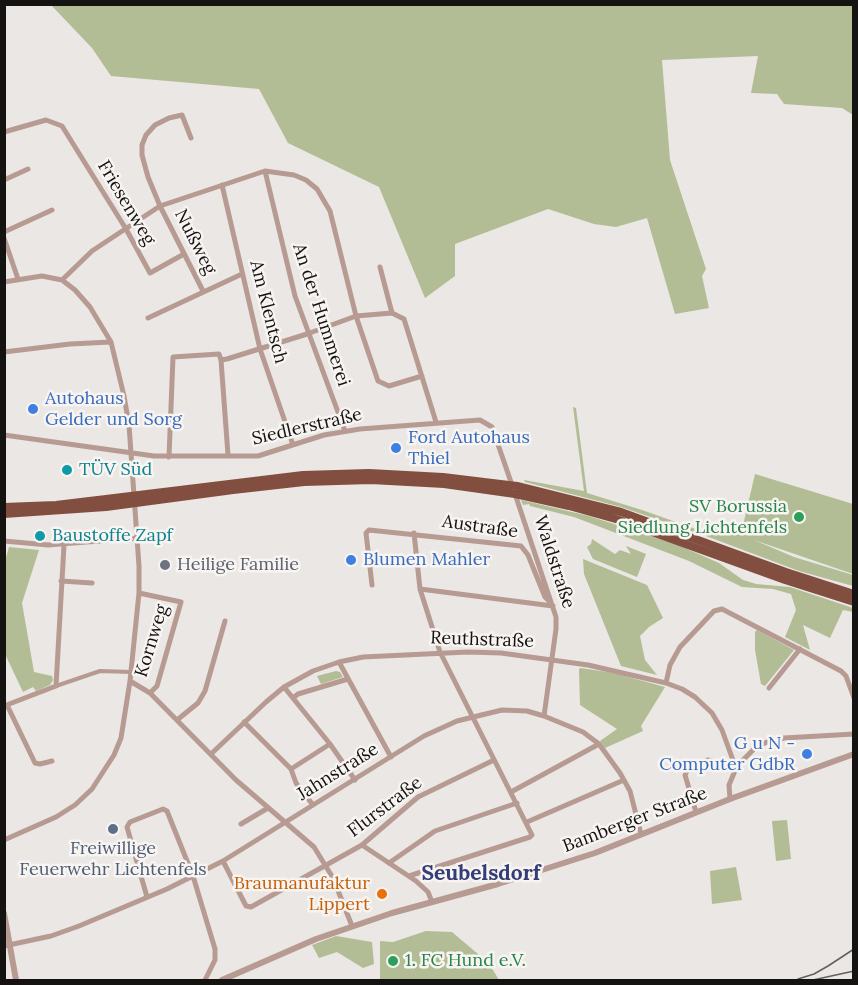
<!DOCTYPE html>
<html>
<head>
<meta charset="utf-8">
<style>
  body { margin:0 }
  #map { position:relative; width:858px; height:985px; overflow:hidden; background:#eae7e4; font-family:Lora,serif }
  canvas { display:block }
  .frame { position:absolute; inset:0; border:6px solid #141312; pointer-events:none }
</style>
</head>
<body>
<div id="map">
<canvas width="858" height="985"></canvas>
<div class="frame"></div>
</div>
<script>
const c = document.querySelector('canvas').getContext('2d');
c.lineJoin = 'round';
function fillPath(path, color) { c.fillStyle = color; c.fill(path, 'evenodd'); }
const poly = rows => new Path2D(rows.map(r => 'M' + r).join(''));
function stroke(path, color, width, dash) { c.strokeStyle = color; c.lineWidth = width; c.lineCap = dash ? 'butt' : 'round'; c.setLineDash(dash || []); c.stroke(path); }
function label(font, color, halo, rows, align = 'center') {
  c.font = font + ' Lora,serif'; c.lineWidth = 5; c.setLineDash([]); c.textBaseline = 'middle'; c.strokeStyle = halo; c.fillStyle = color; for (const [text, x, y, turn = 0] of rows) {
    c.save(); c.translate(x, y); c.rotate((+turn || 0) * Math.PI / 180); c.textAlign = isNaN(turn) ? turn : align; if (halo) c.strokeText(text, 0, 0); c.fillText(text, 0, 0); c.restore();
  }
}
fillPath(poly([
  [51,5,853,5,853,115,842,108,784,104,777,94,751,93,758,56,662,60,670,160,706,269,702,276,709,308,675,314,647,218,616,227,594,224,548,209,455,244,455,276,425,298,379,187,288,143,259,89,111,76,92,48],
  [573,407,576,408,587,493,642,510,704,532,703,535,621,507,525,482,524,480,584,491],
  [755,474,853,504,853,574,754,540,794,557,853,575,853,586,799,571,706,536,710,526,741,534],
  [521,500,589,516,676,544,719,563,743,580,756,584,790,587,853,608,853,612,843,610,830,638,803,625,810,650,785,637,796,610,791,594,773,589,742,587,689,561,574,517,530,506,529,504,523,505],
  [592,539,615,554,620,550,631,554,626,546,646,554,637,577,593,559,587,547,591,544],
  [9,547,39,550,22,603,34,672,52,676,53,680,50,685,36,691,33,687,23,692,5,654,4,565],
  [583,559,647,585,663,618,649,627,640,636,645,660,657,675,621,666,584,574],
  [757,630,794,650,765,686,761,684,755,650,755,632],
  [581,668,614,673,665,687,641,726,643,731,605,748,600,741,617,729,580,705,579,669],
  [336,671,340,672,343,677,321,684,317,676],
  [787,820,791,859,776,861,772,821],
  [736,867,742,900,712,904,710,871],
  [426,931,452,932,478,954,481,960,493,970,499,980,380,980,380,941,393,942],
  [336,936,372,942,374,964,363,968,337,952,319,958,312,945]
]), '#b2bd96');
stroke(poly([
  [56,686,100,671,131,672]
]), '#b79b92', 4);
stroke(poly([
  [4,132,46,120,62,126,126,229,150,273,184,254],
  [191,138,182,115,169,118,155,125,146,135,142,145,142,155,148,177,160,206,203,291],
  [265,171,295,296,345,431],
  [4,180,28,169],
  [222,185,260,349,293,445],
  [4,232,52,210],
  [4,238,18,279],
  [380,267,392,313],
  [62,280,92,251,160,206,265,171,294,175,306,180,317,189,330,211,356,316,378,381,389,386,422,376],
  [4,282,42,276,62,280,75,290,90,307,111,342,124,396,129,425,139,566,139,593,130,681,121,738,114,755,92,789,75,805,56,817,4,840],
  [148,318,242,274],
  [4,352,70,344,111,342],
  [221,360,228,455],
  [4,435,154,456,258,456,324,435,360,429,480,420,492,427,512,485],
  [169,457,173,357,219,354,221,360,227,359,307,334,356,316,392,313,404,319,436,422],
  [515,494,556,617,556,629,544,716],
  [4,541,48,545,138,538],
  [61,581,92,583],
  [372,585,366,533,369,530,521,546,528,555,545,597,550,602],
  [420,589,553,606],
  [139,593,181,602,157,686,150,693],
  [339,662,391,757],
  [130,681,150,693,236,780,314,847,333,878,352,926],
  [666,683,670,665,680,647,714,611,722,609,841,671,846,676,854,698],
  [284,687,330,744,355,780],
  [769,688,800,649],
  [293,698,298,694,348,679],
  [7,705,35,763,40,764,52,761],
  [4,706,56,686,64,545],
  [177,720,198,703,205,691,225,621],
  [244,722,291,769,296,783,313,805],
  [211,754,266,702,284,687,313,671,339,662,363,657,468,652,501,653,588,665,666,683,682,689,695,697,712,713,722,730,734,763,737,766],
  [291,769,330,744],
  [511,792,599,744],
  [730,799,729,785,737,766,756,747,767,742,784,738,854,734],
  [696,812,685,775,687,771,708,760,725,765,734,763],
  [527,822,624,780],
  [241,824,268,808],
  [362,845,416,881,428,892,432,902],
  [223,861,246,906,251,907,362,845,418,797,494,760],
  [389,863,435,831,517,803],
  [409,876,530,837,532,835,440,652,420,589,414,533],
  [147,897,127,827,130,822,163,809,167,811,193,876,215,949,215,960,205,980],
  [4,946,51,936,79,926,167,889,223,861,424,736,457,721,502,710,527,711,544,716,583,732,599,744,620,773,630,791,641,834]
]), '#b79b92', 5);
stroke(poly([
  [4,913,16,980],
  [222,980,316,939,392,913,498,884,595,853,730,799,854,754]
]), '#b79b92', 6);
stroke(poly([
  [4,507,56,505,106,499,303,475,369,473,443,477,517,486,621,512,786,572,854,594],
  [4,514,106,507,233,490,304,482,371,480,444,484,515,494,569,506,619,520,785,580,854,602]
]), '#824e3f', 8);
stroke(poly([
  [798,979,814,974,828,966,854,949],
  [813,980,854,971]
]), '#62605f', 1.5);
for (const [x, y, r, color] of [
  [33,409,6,"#3f7fe0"],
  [396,448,6,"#3f7fe0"],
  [67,470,6,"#0f9aa8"],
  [799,517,6,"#2e9e5b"],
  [40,536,6,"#0f9aa8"],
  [351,560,6,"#3f7fe0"],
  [165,565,6,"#6b7280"],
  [807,754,6,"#3f7fe0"],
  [113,829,6,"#5c6f8a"],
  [382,894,6,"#e8710a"],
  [393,961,6,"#2e9e5b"]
]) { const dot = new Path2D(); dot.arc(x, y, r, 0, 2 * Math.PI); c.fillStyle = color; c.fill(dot); stroke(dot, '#f8f4f1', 2); }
label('18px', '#141312', '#f8f4f1', [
  ["Friesenweg",126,203,59],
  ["Nußweg",195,242,63],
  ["Am Klentsch",268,312,76],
  ["An der Hummerei",321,315,72],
  ["Siedlerstraße",307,427,-13],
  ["Austraße",480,527,8],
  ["Waldstraße",554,562,72],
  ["Reuthstraße",482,640,2],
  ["Kornweg",152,641,-73],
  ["Jahnstraße",338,772,-32],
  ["Flurstraße",385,807,-37],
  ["Bamberger Straße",635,820,-21]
]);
label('18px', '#366cbe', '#f8f4f1', [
  ["Autohaus",45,399],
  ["Gelder und Sorg",45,420],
  ["Ford Autohaus",408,438],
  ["Thiel",408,459],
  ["Blumen Mahler",363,560],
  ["G u N -",795,744,"right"],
  ["Computer GdbR",795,765,"right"]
], 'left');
label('18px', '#0d838f', '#f8f4f1', [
  ["TÜV Süd",79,470],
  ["Baustoffe Zapf",52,536]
], 'left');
label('18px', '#27864d', '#f8f4f1', [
  ["SV Borussia",787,507],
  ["Siedlung Lichtenfels",787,528],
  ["1. FC Hund e.V.",405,961,"left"]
], 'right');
label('18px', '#5b616d', '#f8f4f1', [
  ["Heilige Familie",177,565]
], 'left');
label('18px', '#4e5e75', '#f8f4f1', [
  ["Freiwillige",113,849],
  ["Feuerwehr Lichtenfels",113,870]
]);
label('18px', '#c56008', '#f8f4f1', [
  ["Braumanufaktur",370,884],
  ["Lippert",370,905]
], 'right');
label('bold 21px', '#333d78', '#f8f4f1', [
  ["Seubelsdorf",481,874]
]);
</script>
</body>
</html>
